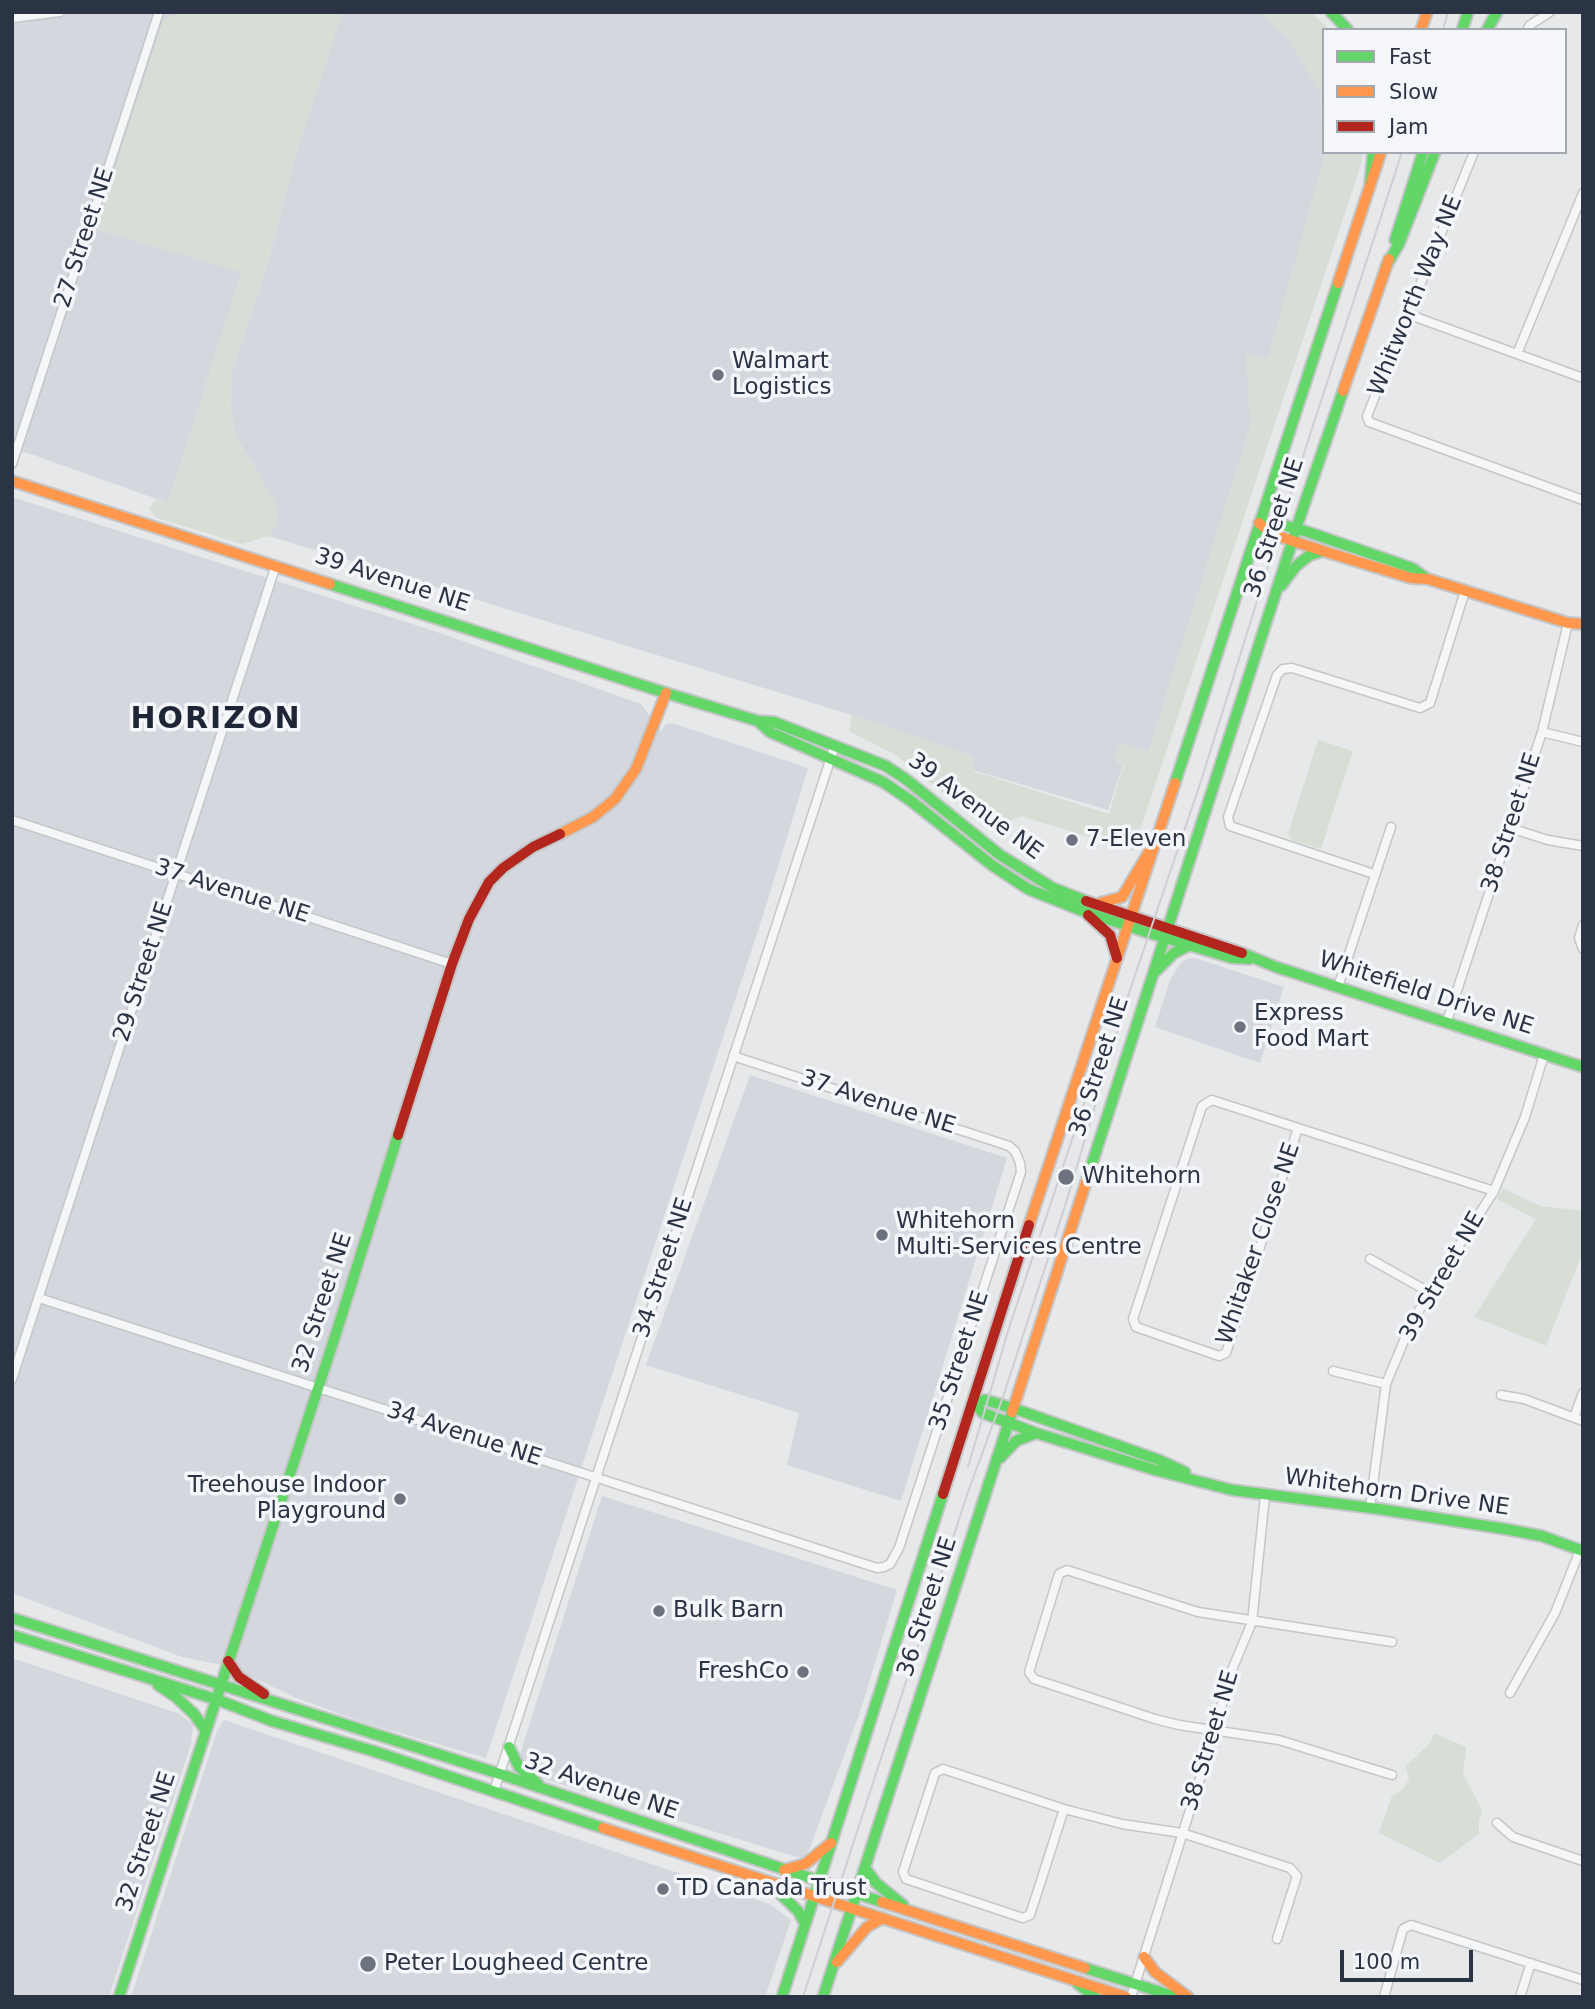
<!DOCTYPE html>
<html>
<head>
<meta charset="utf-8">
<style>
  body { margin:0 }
  #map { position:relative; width:1595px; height:2009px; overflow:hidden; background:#e6e8ea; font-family:"DejaVu Sans",sans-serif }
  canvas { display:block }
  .frame { position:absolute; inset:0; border:14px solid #2b3445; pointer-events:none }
  .legend { position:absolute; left:1322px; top:28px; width:245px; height:126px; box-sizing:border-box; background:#f4f6f9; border:2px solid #a4a8b1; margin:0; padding:9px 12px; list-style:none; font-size:21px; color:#2b3445 }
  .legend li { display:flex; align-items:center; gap:14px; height:35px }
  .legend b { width:35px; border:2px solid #a4a8b1 }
  .scale { position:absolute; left:1340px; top:1950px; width:133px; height:32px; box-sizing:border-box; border:4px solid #2b3445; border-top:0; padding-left:9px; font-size:21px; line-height:24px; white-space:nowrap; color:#2b3445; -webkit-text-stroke:5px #f4f6f9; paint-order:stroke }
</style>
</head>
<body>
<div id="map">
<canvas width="1595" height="2009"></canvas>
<div class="frame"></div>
<ul class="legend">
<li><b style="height:9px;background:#63d668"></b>Fast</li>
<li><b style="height:9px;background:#ff974d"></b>Slow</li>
<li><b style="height:9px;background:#b3261e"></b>Jam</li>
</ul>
<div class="scale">100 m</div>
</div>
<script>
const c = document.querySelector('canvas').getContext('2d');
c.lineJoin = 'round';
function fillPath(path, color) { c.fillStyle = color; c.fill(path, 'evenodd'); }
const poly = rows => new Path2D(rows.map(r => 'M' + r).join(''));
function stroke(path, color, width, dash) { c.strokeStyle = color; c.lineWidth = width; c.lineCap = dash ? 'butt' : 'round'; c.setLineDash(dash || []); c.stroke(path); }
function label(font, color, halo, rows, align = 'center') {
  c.font = font + ' "DejaVu Sans",sans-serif'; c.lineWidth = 7; c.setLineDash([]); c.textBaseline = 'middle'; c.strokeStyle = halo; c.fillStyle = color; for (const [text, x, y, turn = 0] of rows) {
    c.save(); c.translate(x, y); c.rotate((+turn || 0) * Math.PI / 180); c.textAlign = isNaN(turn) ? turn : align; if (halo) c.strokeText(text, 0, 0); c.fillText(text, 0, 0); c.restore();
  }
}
fillPath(poly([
  [12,12,179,12,163,22,99,230,242,272,168,503,31,454,12,450],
  [342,12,1257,12,1288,37,1320,92,1324,159,1268,359,1246,355,1251,424,1149,751,1115,760,1123,765,1108,810,973,770,974,757,852,715,269,536,277,523,258,473,235,435,230,401,232,373,264,277,296,153],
  [12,497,434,631,641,704,661,731,666,724,675,724,808,768,766,906,486,1758,362,1722,294,1697,252,1677,218,1664,182,1657,12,1593],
  [1195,958,1284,987,1260,1063,1155,1027,1170,980,1180,964,1186,959],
  [750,1075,1007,1158,901,1501,787,1465,799,1413,646,1365],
  [602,1496,897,1590,861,1709,810,1848,803,1859,515,1770],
  [12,1658,180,1714,193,1725,191,1744,109,1997,12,1997],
  [224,1720,770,1904,791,1920,765,1997,131,1997,217,1731]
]), '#d4d7dd');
fillPath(poly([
  [179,12,342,12,296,153,264,277,232,373,230,401,235,435,277,506,277,523,269,536,242,544,157,518,149,509,155,500,168,503,242,272,99,230,97,225,163,22],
  [1257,12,1311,12,1330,30,1324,30,1324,152,1363,152,1361,165,1133,851,1021,816,991,829,917,773,896,755,849,731,852,715,974,757,973,771,1109,814,1124,764,1115,760,1120,744,1149,751,1251,424,1246,355,1268,358,1324,159,1320,92,1288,37],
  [1318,740,1353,751,1321,849,1291,840,1288,834],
  [1503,1188,1540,1206,1583,1211,1583,1251,1546,1346,1474,1317,1536,1219,1497,1199],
  [1434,1733,1466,1747,1463,1774,1482,1810,1479,1821,1479,1834,1440,1863,1379,1833,1392,1796,1404,1788,1409,1779,1406,1766,1430,1743]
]), '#d6ded6');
const street = poly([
  [12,18,60,12],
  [1527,30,1530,25,1550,12],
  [1474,152,1367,416,1369,422,1583,500],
  [1410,315,1583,378],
  [1517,354,1583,193],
  [12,464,159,12],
  [1542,732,1583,742],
  [12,820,452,964],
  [1510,828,1548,840,1583,846],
  [1374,874,1230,826,1228,817,1277,675,1283,669,1292,668,1420,708,1430,703,1465,591],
  [1583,925,1579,938,1583,949],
  [1338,987,1391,827],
  [1447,1021,1542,732,1568,623],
  [1298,1128,1226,1353,1219,1356,1136,1327,1133,1319,1202,1106,1212,1100,1298,1128,1494,1191],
  [1370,1259,1429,1292],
  [39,1298,877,1568,884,1567,890,1564,899,1548,1021,1172,1020,1163,1015,1151,1009,1146,733,1056],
  [1333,1371,1386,1384],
  [12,1379,276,565],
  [1501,1395,1524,1399,1583,1421],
  [1574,1417,1583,1393],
  [1370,1508,1386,1384,1408,1331,1429,1292,1494,1191,1525,1117,1544,1055],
  [1392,1642,1198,1612,1067,1570,1059,1574,1029,1672,1034,1679,1155,1719,1179,1725,1279,1740,1392,1775],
  [1510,1693,1555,1613,1580,1550],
  [943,1769,1064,1809,1030,1915,1023,1918,906,1879,903,1872,935,1773,943,1769],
  [494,1791,835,745],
  [1064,1809,1122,1824,1182,1833,1290,1868,1297,1876,1277,1939],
  [1497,1823,1513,1837,1583,1861],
  [1131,1997,1215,1731,1229,1677,1252,1622,1265,1496],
  [1384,1997,1403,1929,1411,1925,1583,1980],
  [1520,1997,1531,1963]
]);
const fast = poly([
  [1331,12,1348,30],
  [1462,30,1468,12],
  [1487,30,1497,12],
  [1370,184,1373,152],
  [1395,240,1423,152],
  [1386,266,1399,244,1435,152],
  [1259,523,1276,523,1308,532,1412,568,1426,578],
  [330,584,666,693,758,721,774,722,886,766,907,780,1000,855,1053,888,1086,901],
  [1281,586,1296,566,1310,555,1323,551],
  [758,721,770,732,883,782,911,801,993,866,1028,889,1083,911,1149,933,1232,958,1249,959],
  [1175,783,1338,283],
  [1242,953,1276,967,1583,1067],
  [1154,973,1174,953,1190,945],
  [1089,1173,1302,511,1343,391],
  [973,1402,983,1413,1036,1433,1155,1470,1232,1490,1379,1509,1505,1529,1542,1536,1583,1551],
  [973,1402,986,1400,1021,1411,1159,1460,1185,1472],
  [1000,1458,1016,1441,1036,1433],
  [12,1618,500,1774,882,1902],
  [12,1635,218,1700,272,1721,373,1751,603,1828],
  [158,1685,176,1697,194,1714,206,1731],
  [509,1747,519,1767,538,1784],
  [865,1868,876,1883,903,1905],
  [769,1883,798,1911,805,1924],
  [1085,1968,1176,1997],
  [1078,1984,1095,1997],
  [119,1997,340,1321,398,1135],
  [782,1997,943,1494],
  [823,1997,1012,1412]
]);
const slow = poly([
  [1421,30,1427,12],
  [1338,283,1381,152],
  [1343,391,1389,259],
  [12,481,330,584],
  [1259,523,1272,534,1323,551,1411,578,1428,579,1568,623,1583,624],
  [560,834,593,817,615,799,636,769,666,693],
  [1100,903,1122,897,1149,852],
  [1029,1225,1175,783],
  [1012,1412,1089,1173],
  [603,1828,1126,1997],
  [784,1870,805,1864,831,1843],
  [882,1902,1085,1968],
  [1144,1957,1155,1972,1188,1997],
  [837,1962,867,1927,883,1918]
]);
const jam = poly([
  [1086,901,1242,953],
  [1088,915,1110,935,1117,958],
  [398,1135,452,964,469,919,489,882,503,868,533,847,560,834],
  [943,1494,1029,1225],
  [228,1661,239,1677,264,1694]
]);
stroke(street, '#c4c6c8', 11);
stroke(fast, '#c4c6c8', 14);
stroke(slow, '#c4c6c8', 14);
stroke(jam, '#c4c6c8', 14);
stroke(street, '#f5f6f7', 8);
stroke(fast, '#63d668', 10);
stroke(slow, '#ff974d', 10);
stroke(jam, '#b3261e', 10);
stroke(poly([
  [1443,30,1448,12],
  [968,1467,1009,1328,1105,1041],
  [803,1997,968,1492,1004,1394,1065,1206,1128,996,1201,781,1281,524,1402,152]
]), '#cecfd2', 2);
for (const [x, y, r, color] of [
  [718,375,7,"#6c737f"],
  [1072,840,7,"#6c737f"],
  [1240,1027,7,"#6c737f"],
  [1066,1177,9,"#6c737f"],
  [882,1235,7,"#6c737f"],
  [400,1499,7,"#6c737f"],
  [659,1611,7,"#6c737f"],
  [803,1672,7,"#6c737f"],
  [663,1889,7,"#6c737f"],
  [368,1964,9,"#6c737f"]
]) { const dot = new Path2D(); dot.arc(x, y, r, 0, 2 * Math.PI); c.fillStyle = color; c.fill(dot); stroke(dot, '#f4f6f9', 2.5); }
label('23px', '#2b3445', '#f4f6f9', [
  ["27 Street NE",85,238,-72],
  ["Whitworth Way NE",1416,296,-68],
  ["36 Street NE",1275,528,-72],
  ["39 Avenue NE",392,581,18],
  ["39 Avenue NE",975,807,37],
  ["38 Street NE",1512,823,-72],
  ["37 Avenue NE",232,892,18],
  ["29 Street NE",144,972,-72],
  ["Whitefield Drive NE",1426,994,18],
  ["36 Street NE",1100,1067,-72],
  ["37 Avenue NE",878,1103,18],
  ["Whitaker Close NE",1259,1244,-71],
  ["34 Street NE",664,1268,-72],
  ["39 Street NE",1443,1277,-60],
  ["32 Street NE",323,1303,-72],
  ["35 Street NE",960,1361,-72],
  ["34 Avenue NE",464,1435,18],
  ["Whitehorn Drive NE",1397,1493,8],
  ["36 Street NE",928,1607,-72],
  ["38 Street NE",1211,1741,-73],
  ["32 Avenue NE",601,1787,19],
  ["32 Street NE",147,1842,-72]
]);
label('23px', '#2b3445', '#f4f6f9', [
  ["Walmart",732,362],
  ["Logistics",732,388],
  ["7-Eleven",1086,840],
  ["Express",1254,1014],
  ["Food Mart",1254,1040],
  ["Whitehorn",1082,1177],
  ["Whitehorn",896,1222],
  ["Multi-Services Centre",896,1248],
  ["Treehouse Indoor",386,1486,"right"],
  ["Playground",386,1512,"right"],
  ["Bulk Barn",673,1611],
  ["FreshCo",789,1672,"right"],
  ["TD Canada Trust",677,1889],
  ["Peter Lougheed Centre",384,1964]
], 'left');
c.letterSpacing = '2px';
label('bold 30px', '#1d2536', '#f4f6f9', [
  ["HORIZON",216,720]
]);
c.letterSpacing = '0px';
</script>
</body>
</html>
